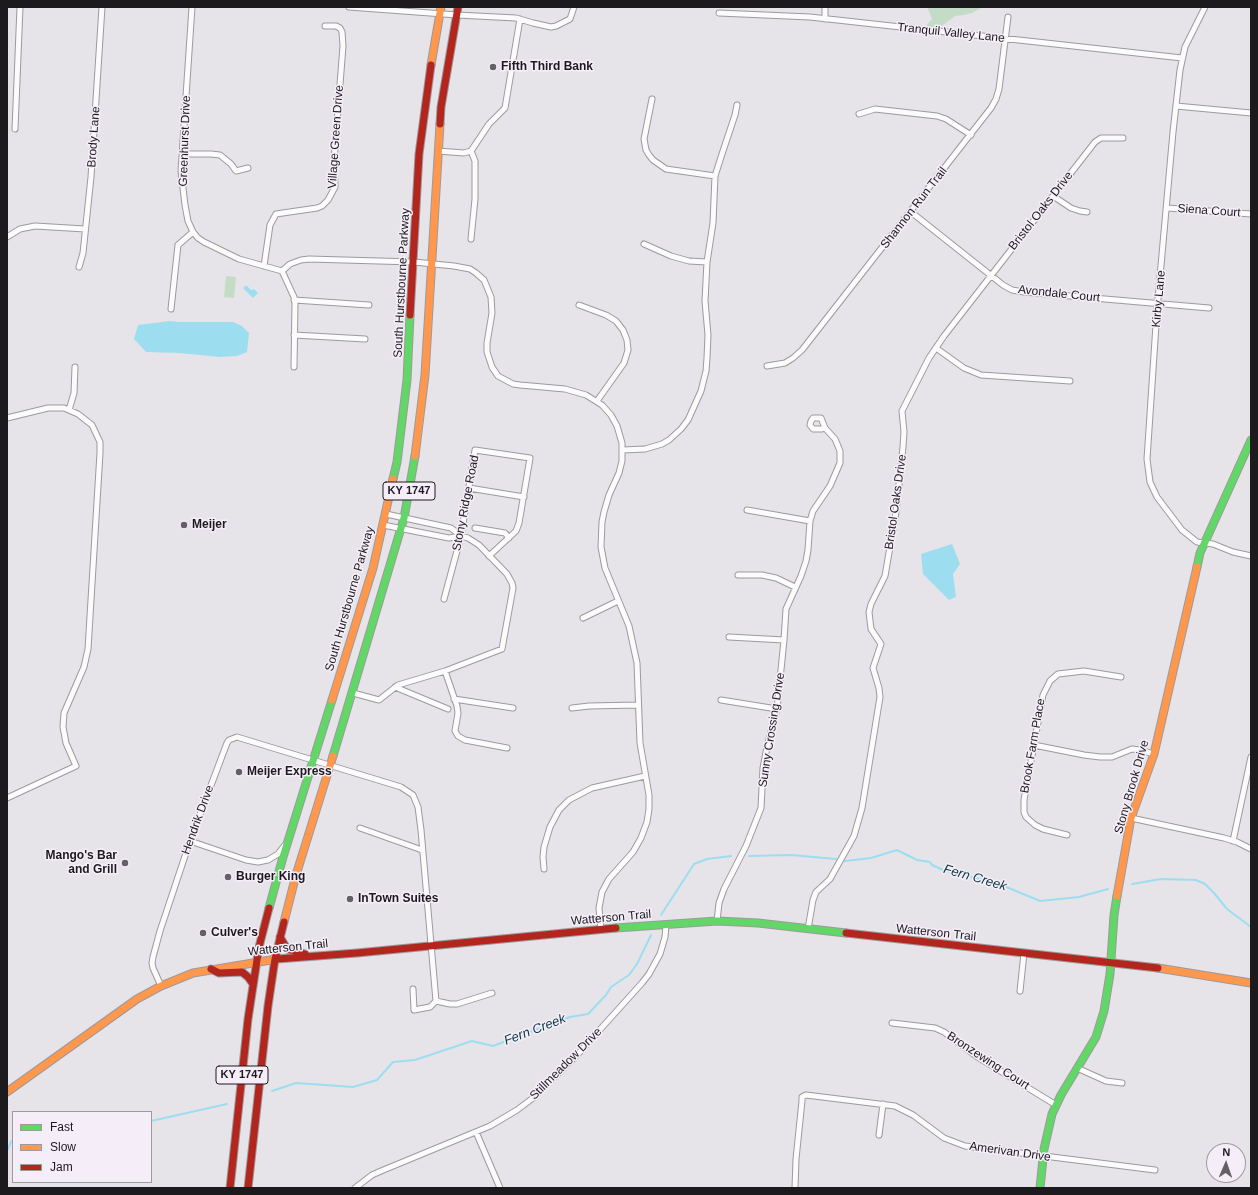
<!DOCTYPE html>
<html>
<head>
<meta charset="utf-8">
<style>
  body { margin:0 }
  #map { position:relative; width:1258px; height:1195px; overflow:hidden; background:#e7e4e9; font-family:Helvetica,sans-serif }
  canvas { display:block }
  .frame { position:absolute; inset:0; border:8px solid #1c1a1d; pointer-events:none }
  .legend { position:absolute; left:12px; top:1111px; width:140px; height:72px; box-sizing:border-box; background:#f5eef9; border:1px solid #9e99a1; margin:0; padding:5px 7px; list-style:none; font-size:12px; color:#1c1a1d }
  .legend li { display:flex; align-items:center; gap:8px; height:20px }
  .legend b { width:20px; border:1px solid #9e99a1 }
  .north { position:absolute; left:1206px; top:1143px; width:40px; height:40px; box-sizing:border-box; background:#f5eef9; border:1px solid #9e99a1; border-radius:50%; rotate:2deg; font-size:11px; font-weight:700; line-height:16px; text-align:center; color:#1c1a1d }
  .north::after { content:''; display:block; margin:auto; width:14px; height:18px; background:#636164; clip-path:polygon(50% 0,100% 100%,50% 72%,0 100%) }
</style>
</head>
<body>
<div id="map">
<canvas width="1258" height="1195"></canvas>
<div class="frame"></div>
<ul class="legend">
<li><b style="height:5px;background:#63d668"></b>Fast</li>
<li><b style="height:5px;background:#ff974d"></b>Slow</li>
<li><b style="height:5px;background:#b3261e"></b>Jam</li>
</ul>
<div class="north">N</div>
</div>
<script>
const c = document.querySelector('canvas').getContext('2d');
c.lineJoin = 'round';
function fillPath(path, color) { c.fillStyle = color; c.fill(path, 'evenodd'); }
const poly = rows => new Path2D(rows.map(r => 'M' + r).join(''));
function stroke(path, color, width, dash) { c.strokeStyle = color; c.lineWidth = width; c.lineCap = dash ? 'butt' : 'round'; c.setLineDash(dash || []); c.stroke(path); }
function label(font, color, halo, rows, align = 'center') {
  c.font = font + ' Helvetica,sans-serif'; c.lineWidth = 3; c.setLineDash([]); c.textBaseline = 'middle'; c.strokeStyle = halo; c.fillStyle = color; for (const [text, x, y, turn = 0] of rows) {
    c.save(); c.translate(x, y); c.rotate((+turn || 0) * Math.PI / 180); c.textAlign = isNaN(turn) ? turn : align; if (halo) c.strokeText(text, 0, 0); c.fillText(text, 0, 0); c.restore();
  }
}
fillPath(poly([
  [927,7,983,7,972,13,964,15,955,16,939,28,926,26,932,19],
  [226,276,236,277,234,298,224,297]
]), '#c4dcc7');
fillPath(poly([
  [246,285,251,290,254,289,258,293,253,298,243,288],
  [170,321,179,322,233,322,242,326,249,333,247,352,237,356,220,357,179,353,146,352,134,339,138,325],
  [952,544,960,564,953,574,956,597,949,600,923,574,921,554]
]), '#9cdeef');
stroke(poly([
  [749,856,791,855,836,859],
  [845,861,871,858,897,850,917,860,930,862,932,865,943,870,969,876,1004,886,1040,901,1079,897,1108,889],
  [1132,884,1161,879,1196,880,1205,884,1214,893,1227,909,1251,927],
  [661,915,694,864,707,859,731,856],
  [272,1091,296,1083,353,1087,377,1080,393,1062,415,1060,472,1041,493,1046,570,1017,588,1014,606,995,611,987,629,975,637,964,651,935],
  [151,1121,227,1104],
  [7,1151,11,1142,13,1140]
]), '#9cdeef', 2);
const street = poly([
  [192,7,181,171,185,205,188,221,193,232,198,238,204,242,239,259,282,271,290,264,301,260,309,259,414,262,454,266,470,269,476,273,484,280,491,297,492,313,487,343,487,352,492,367,498,376,513,384,520,385,565,389,586,395,602,405,611,415,617,426,622,443,622,461,619,473,609,495,604,512,602,522,601,547,605,568,629,626,637,663,640,743,649,795,649,809,647,822,641,838,633,852,609,879,602,892,599,908,601,929],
  [349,7,457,15,516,18,533,23,551,27,556,26,570,19,574,7],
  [1205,7,1185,47,1180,70,1173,132,1157,310,1147,459,1150,482,1157,497,1182,530,1197,542,1213,544,1233,552,1251,556],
  [719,13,810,17,1182,58],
  [825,19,825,7],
  [652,99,644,139,646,150,649,155,653,160,666,169,715,176],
  [1176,106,1251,113],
  [859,114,875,109,937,116,946,119,971,135],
  [15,129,20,7],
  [438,151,464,153,471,151,489,124,505,108,520,19],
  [471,151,475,161,475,199,471,239],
  [182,154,211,154,220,155,231,164,236,171,248,168],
  [1053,196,1071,208,1080,211,1087,212],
  [1167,208,1251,214],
  [911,212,1003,285,1012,290,1024,292,1209,308],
  [7,237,20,229,35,226,85,229],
  [644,244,671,256,689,261,707,262],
  [264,266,270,225,276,214,317,208,322,206,328,200,335,187,334,161,343,46,342,32,340,28,336,26,325,26],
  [79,267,83,253,91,177,102,7],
  [282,271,294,297,295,303,294,367],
  [294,300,369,305],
  [579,305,606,315,616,321,623,330,627,340,628,350,624,363,597,401],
  [171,309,178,245,193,232],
  [294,335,365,339],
  [936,348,964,368,981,375,1070,381],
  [767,366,785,363,793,358,802,350,991,108,996,99,999,89,1008,17],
  [69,410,74,393,75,367],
  [7,418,48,408,64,408,78,414,92,425,100,442,100,453,88,649,84,667,64,713,63,727,66,743,76,766,7,798],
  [623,450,645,449,662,444,669,440,681,429,688,420,701,391,706,371,707,358,708,335,705,301,707,262,713,223,715,176,722,154,735,115,737,105],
  [469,488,524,497],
  [747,510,810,521],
  [386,514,451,528,461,536],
  [475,528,505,533,509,538],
  [738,575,762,575,776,578,795,587],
  [444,599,461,536,475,450,530,458,519,523,516,531,489,556],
  [583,618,618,601],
  [729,637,784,640],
  [445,671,457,706,458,713,455,731,458,736,465,740,507,748],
  [395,687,448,709],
  [353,693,379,700,398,685,445,671,502,649,513,588,512,583,507,574,479,545,468,538,461,536,449,538,383,525],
  [454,699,513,708],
  [721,700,777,709],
  [572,708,589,706,637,705],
  [1034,745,1084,755,1100,757,1112,757,1132,749,1140,750,1154,754],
  [1131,818,1224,838,1237,842,1251,849],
  [360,828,422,850],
  [1067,835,1043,829,1035,825,1026,817,1024,812,1024,800,1043,695,1050,681,1058,674,1084,671,1121,677],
  [190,841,246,860,258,862,268,860,278,854,284,846],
  [1233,841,1251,757],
  [544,869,543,857,544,847,550,827,559,810,569,800,592,788,645,776],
  [717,921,719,903,724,889,746,846,761,808,763,768,767,747,777,709,784,640,786,609,801,576,806,561,808,550,810,521,813,511,830,486,840,463,840,451,835,439,825,428,821,418,813,418,811,421,810,425,813,429,822,429,825,428],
  [808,929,813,900,816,892,830,879,854,836,862,808,880,697,879,688,873,668,881,644,871,629,869,612,871,604,885,576,896,512,903,447,904,432,902,411,929,358,944,336,1095,142,1101,138,1123,138],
  [161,986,153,968,152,963,153,957,160,931,190,841,227,743,229,740,237,737,401,787,413,795,418,807,421,830,436,1001],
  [413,989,414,1010,430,1007,436,1001,450,1004,457,1004,492,993],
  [1020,991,1024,953],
  [892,1023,935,1028,944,1032,976,1056,1056,1105],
  [1077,1068,1106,1081,1122,1083],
  [476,1132,500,1188],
  [879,1135,883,1104],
  [355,1188,372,1175,381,1171,490,1126,517,1110,533,1098,578,1054,642,983,649,974,660,954,665,937,666,925],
  [795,1188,796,1159,802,1101,802,1097,806,1095,895,1106,913,1115,944,1138,965,1146,1155,1170]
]);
const fast = poly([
  [393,479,397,462,407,380,410,315],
  [1197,567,1200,553,1251,440],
  [333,756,404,518,415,456],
  [269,908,283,857,332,700],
  [616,928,717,921,758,923,846,933],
  [1040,1188,1044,1149,1052,1114,1061,1095,1096,1037,1104,1011,1110,974,1114,915,1117,896]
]);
const slow = poly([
  [431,65,441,7],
  [415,456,425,375,440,124],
  [332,700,373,568,393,479],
  [1117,896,1131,818,1154,754,1197,567],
  [284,922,296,875,333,756],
  [1158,968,1251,983],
  [7,1092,137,999,161,986,193,973,277,959]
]);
const jam = poly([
  [440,124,441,107,458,7],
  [410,315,419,154,431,65],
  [846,933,1158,968],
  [280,937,287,949,305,954],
  [277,959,357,953,616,928],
  [211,969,219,973,242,972,248,977,253,984],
  [230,1188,248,1019,259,947,269,908],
  [248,1188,268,1006,275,959,284,922]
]);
stroke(street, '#9c9a9e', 7);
stroke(fast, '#9c9a9e', 9);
stroke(slow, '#9c9a9e', 9);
stroke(jam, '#9c9a9e', 9);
stroke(street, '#fbfbfc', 5);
stroke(fast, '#63d668', 7);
stroke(slow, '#ff974d', 7);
stroke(jam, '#b3261e', 7);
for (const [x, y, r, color] of [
  [493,67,4,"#636164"],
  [184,525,4,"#636164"],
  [239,772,4,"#636164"],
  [125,863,4,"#636164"],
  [228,877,4,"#636164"],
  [350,899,4,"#636164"],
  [203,933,4,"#636164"]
]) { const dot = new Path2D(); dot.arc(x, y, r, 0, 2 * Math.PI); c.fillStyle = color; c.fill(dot); stroke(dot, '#f5eef9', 1.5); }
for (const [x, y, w] of [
  [409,491,52],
  [242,1075,52]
]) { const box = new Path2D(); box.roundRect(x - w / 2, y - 9, w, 18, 3); c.fillStyle = '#f5eef9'; c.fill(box); stroke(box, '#1c1a1d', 1); }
label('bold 11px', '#1c1a1d', null, [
  ["KY 1747",409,491],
  ["KY 1747",242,1075]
]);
label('12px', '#1c1a1d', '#f5eef9', [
  ["Tranquil Valley Lane",951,33,6],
  ["Brody Lane",94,137,-86],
  ["Village Green Drive",336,137,-86],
  ["Greenhurst Drive",185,141,-88],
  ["Shannon Run Trail",914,208,-52],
  ["Bristol Oaks Drive",1041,211,-52],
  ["Siena Court",1209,211,4],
  ["South Hurstbourne Parkway",402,283,-87],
  ["Avondale Court",1059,294,6],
  ["Kirby Lane",1159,299,-85],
  ["Bristol Oaks Drive",896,502,-82],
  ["Stony Ridge Road",466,503,-79],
  ["South Hurstbourne Parkway",350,599,-74],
  ["Sunny Crossing Drive",772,730,-81],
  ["Brook Farm Place",1033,746,-80],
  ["Stony Brook Drive",1132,787,-74],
  ["Hendrik Drive",198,820,-70],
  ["Watterson Trail",611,918,-5],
  ["Watterson Trail",936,933,6],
  ["Watterson Trail",288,948,-6],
  ["Bronzewing Court",988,1061,33],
  ["Stillmeadow Drive",566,1064,-45],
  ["Amerivan Drive",1010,1152,8]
]);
label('bold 12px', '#1c1a1d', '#f5eef9', [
  ["Fifth Third Bank",501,67],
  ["Meijer",192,525],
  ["Meijer Express",247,772],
  ["Mango's Bar",117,856,"right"],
  ["and Grill",117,870,"right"],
  ["Burger King",236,877],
  ["InTown Suites",358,899],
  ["Culver's",211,933]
], 'left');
label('italic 13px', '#083741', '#f5eef9', [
  ["Fern Creek",975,878,16],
  ["Fern Creek",535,1030,-21]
]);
</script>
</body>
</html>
